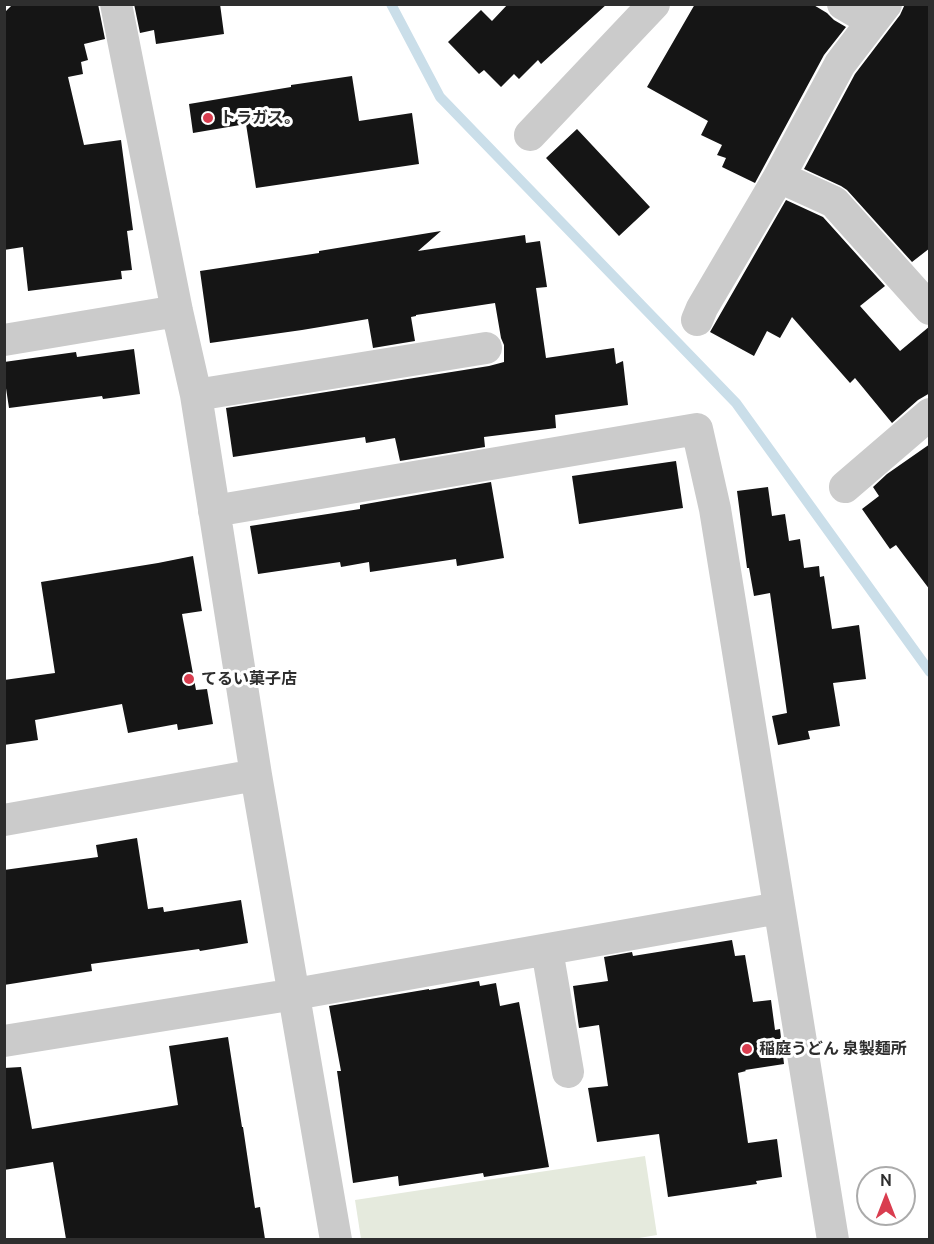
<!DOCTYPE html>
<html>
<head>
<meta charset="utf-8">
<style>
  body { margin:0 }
  #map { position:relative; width:934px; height:1244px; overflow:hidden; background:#fff; font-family:Ubuntu,sans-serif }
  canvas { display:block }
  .frame { position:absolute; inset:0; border:6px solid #2e2e2e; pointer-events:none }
  .north { position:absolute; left:856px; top:1166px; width:60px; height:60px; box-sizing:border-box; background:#fff; border:2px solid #ababab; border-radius:50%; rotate:0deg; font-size:16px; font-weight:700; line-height:24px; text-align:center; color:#2e2e2e }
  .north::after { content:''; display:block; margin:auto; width:21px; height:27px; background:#d93d4f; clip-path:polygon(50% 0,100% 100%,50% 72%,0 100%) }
</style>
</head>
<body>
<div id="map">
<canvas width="934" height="1244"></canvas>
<div class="frame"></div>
<div class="north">N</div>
</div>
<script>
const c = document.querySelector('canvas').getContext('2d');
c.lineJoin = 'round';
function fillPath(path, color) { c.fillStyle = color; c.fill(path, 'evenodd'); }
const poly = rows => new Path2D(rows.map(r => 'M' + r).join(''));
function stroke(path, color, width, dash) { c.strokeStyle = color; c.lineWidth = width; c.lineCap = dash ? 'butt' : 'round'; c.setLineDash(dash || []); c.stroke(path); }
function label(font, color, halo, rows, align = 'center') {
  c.font = font + ' Ubuntu,"Noto Sans JP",sans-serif'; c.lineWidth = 6; c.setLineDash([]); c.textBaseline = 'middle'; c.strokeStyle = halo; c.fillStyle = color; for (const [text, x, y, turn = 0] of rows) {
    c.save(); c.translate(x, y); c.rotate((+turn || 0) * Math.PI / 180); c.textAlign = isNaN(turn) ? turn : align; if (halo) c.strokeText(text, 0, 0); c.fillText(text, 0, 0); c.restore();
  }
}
fillPath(poly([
  [645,1156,657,1235,627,1240,361,1239,355,1200]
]), '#e5eadd');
stroke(poly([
  [391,4,440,97,736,403,930,672]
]), '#cadee9', 10);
fillPath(poly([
  [13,4,98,4,105,39,84,44,88,60,81,62,83,74,68,77,84,145,121,140,133,230,127,231,132,270,121,271,122,279,28,291,23,247,4,250,4,13],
  [134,4,220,4,224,34,156,44,154,30,140,33],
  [508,4,607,4,541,64,538,60,519,79,514,74,501,87,484,70,479,74,448,42,481,10,492,21],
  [695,4,812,4,827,13,834,20,846,27,824,55,755,183,722,167,726,158,717,155,722,145,701,135,708,121,647,87],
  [905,4,930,4,930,248,912,262,847,190,841,186,804,169,855,74,900,15],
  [352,76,359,121,412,113,419,164,256,188,246,124,193,133,189,104,291,87,291,85],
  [577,129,650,207,619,236,546,158],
  [786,200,823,217,885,286,860,306,900,351,930,326,930,393,918,400,892,423,855,378,850,383,792,317,780,338,767,331,754,356,710,332],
  [441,231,418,251,525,235,526,243,540,241,547,287,536,288,546,358,614,348,616,364,623,361,628,405,555,415,556,428,484,437,485,447,400,461,395,438,366,443,365,437,233,457,226,408,489,366,504,362,504,345,501,338,495,303,416,315,416,316,411,317,415,341,373,348,368,319,302,330,210,343,200,271,319,253,319,251],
  [134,349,140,394,103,399,102,396,9,408,4,375,4,362,76,352,77,357],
  [930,444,930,590,896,545,890,549,862,509,879,496,873,487,887,474],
  [676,461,683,508,579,524,572,476],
  [491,482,504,558,457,566,456,559,370,572,369,562,341,567,340,562,258,574,250,526,360,509,360,505],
  [768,487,772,516,785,514,789,541,800,539,804,568,819,566,820,577,824,576,832,629,859,625,866,679,833,683,840,726,808,731,810,739,778,745,772,716,787,713,770,593,754,596,749,568,747,568,737,491],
  [193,556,202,611,182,614,196,690,207,689,213,724,178,730,177,724,128,733,122,704,35,720,38,740,4,745,4,680,55,673,41,582,158,563],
  [137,838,148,909,163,907,164,912,241,900,248,943,200,951,199,949,91,964,92,971,4,985,4,870,98,857,96,845],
  [732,940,735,956,745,955,753,1002,771,1000,775,1030,780,1029,784,1064,745,1070,746,1071,738,1073,748,1143,777,1139,782,1177,756,1181,757,1184,668,1197,659,1134,597,1142,588,1088,608,1086,599,1025,579,1028,573,986,608,981,604,957,632,952,633,956],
  [479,981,480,986,496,983,500,1006,519,1002,549,1167,484,1177,483,1173,399,1186,398,1176,353,1183,337,1071,341,1071,329,1006,429,989,429,990],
  [228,1037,242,1127,243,1127,255,1208,260,1207,265,1239,66,1239,53,1162,4,1170,4,1068,21,1067,32,1129,178,1105,169,1046]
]), '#151515');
stroke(poly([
  [116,4,177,311,196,395,256,775,336,1240],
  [843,4,872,21],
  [886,4,840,64,779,177,834,202,930,309],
  [530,135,654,4],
  [697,320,702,308,779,177],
  [4,340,177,311],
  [196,395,486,348],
  [845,487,930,414],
  [214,511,697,429,715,509,833,1240],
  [4,820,256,775],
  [547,950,568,1072],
  [4,1041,295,994,779,908]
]), '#cbcbcb', 32);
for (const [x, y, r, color] of [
  [208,118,6,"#d93d4f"],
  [189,679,6,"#d93d4f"],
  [747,1049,6,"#d93d4f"]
]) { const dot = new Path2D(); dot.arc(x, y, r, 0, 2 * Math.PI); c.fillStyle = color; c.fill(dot); stroke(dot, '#fff', 2); }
label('bold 16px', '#2e2e2e', '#fff', [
  ["トラガス。",220,118],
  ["てるい菓子店",201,679],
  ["稲庭うどん 泉製麺所",759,1049]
], 'left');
</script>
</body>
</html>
